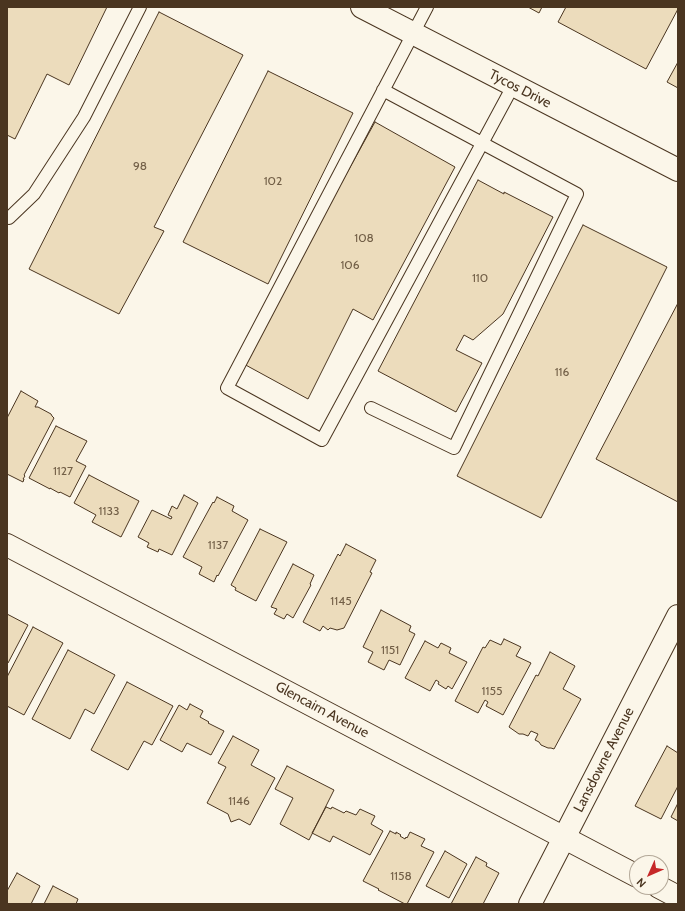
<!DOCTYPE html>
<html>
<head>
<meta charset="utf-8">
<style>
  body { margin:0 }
  #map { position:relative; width:685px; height:911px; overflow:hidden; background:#fbf6e9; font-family:Cabin,sans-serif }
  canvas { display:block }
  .frame { position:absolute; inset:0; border:8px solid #4a3520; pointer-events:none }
  .north { position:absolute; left:629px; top:855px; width:40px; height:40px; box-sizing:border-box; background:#fbf6e9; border:1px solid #b4a999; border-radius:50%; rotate:225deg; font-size:11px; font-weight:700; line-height:16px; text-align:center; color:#4a3520 }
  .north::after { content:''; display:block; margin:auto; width:14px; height:18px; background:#c62828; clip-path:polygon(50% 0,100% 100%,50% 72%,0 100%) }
</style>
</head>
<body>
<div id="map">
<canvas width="685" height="911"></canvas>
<div class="frame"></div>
<div class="north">N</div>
</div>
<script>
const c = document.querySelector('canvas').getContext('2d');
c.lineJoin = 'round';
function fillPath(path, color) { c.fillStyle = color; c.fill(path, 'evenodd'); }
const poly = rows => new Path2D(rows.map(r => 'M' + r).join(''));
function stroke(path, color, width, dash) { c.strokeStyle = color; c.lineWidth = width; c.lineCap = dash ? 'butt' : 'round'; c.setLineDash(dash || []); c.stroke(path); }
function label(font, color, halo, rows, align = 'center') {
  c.font = font + ' Cabin,sans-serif'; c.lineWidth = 3; c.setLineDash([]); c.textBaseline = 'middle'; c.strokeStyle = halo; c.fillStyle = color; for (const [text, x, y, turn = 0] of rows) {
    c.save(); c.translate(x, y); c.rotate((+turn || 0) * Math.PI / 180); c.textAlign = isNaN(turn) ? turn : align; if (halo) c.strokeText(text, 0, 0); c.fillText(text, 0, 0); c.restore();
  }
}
const building = poly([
  [7,7,107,7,69,85,47,74,15,139,7,135,7,7],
  [528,7,542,7,539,13,528,7],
  [566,7,678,7,678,9,646,69,558,22,566,7],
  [159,12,243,55,154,227,164,231,119,314,29,269,159,12],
  [678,62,678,88,667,82,678,62],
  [268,71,353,113,268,284,183,242,268,71],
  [375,122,455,167,373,320,353,309,308,399,242,363,375,122],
  [478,180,504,194,504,192,553,217,503,314,473,340,464,335,456,350,482,363,456,412,378,371,478,180],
  [583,225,667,267,541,518,457,476,583,225],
  [678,303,678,502,596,459,678,303],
  [21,391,38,401,35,407,38,407,51,414,52,416,54,418,24,475,25,476,23,479,24,479,23,482,7,474,7,418,21,391],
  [56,426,87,441,76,461,86,466,70,497,60,492,59,493,50,488,50,489,29,478,56,426],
  [89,475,139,501,121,537,92,522,96,515,74,503,89,475],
  [184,495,198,503,172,555,159,549,158,552,147,547,149,543,138,537,152,510,171,519,172,517,168,515,172,506,177,509,184,495],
  [217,497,234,506,232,511,248,520,218,576,217,575,214,582,199,574,202,567,183,557,213,502,214,503,217,497],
  [260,529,287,542,256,601,235,590,236,588,231,585,260,529],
  [346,544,376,560,370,572,372,573,344,628,337,630,330,628,328,630,323,626,320,631,303,622,338,554,340,556,346,544],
  [293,564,314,575,310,584,311,585,293,618,287,614,284,619,274,614,277,609,271,607,293,564],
  [381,610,411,626,409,631,415,634,400,665,389,660,384,670,368,662,373,652,363,647,381,610],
  [7,614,28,625,8,663,7,663,7,614],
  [33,627,63,643,24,715,7,706,7,677,33,627],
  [504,639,521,647,516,656,531,663,503,715,486,706,488,702,485,700,478,713,455,701,483,647,485,648,490,640,501,645,504,639],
  [425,641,438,648,441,643,451,648,449,653,467,662,452,689,448,686,446,689,438,684,439,682,436,680,430,691,405,678,425,641],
  [68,650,115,675,94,714,85,709,70,739,32,719,68,650],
  [550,652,575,666,563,689,581,699,554,749,551,748,548,748,541,745,539,742,535,740,538,734,531,731,528,736,523,734,519,734,509,727,536,675,538,676,550,652],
  [127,682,173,706,152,745,144,741,128,770,91,750,127,682],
  [190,704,203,711,200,717,209,722,208,723,224,731,211,755,187,743,182,752,160,740,179,705,187,710,190,704],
  [233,736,259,750,251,765,275,778,250,825,239,819,231,822,228,814,207,803,226,767,218,763,233,736],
  [667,746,678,753,678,786,661,819,635,806,667,746],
  [287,766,334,790,309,840,280,824,293,798,275,789,287,766],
  [678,803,678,821,671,817,678,803],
  [326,807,331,809,332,807,344,813,346,811,356,815,360,809,362,810,375,816,371,824,383,831,370,855,333,836,330,842,312,833,326,807],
  [390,831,396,834,396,832,401,835,400,836,405,839,406,837,407,838,410,832,425,839,421,846,434,852,407,904,405,904,378,890,379,889,363,881,390,831],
  [445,851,467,864,449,898,426,886,445,851],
  [476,857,487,863,486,866,499,873,483,904,451,904,476,857],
  [17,873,40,886,31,904,7,904,7,891,17,873],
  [53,886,78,899,76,904,44,904,53,886]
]);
fillPath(building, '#ecdcbc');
stroke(building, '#4a3520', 1);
const service = poly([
  [427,7,227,388,322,440,513,86],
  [9,218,34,194,84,117,140,7],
  [371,408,454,448,577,194,383,90]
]);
const minor = poly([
  [362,7,678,170],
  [530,904,678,616]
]);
const tertiary = poly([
  [7,545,637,876],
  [659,887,678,897]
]);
stroke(service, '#4a3520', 14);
stroke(minor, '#4a3520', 24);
stroke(tertiary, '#4a3520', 24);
stroke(service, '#fbf6e9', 12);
stroke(minor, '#fbf6e9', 22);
stroke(tertiary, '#fbf6e9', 22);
label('12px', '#725f47', null, [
  ["98",140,166],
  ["102",273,181],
  ["108",364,238],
  ["106",350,265],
  ["110",480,278],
  ["116",562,372],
  ["1127",63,471],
  ["1133",109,511],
  ["1137",218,545],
  ["1145",341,601],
  ["1151",390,650],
  ["1155",492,691],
  ["1146",239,801],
  ["1158",401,876]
]);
label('14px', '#4a3520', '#fbf6e9', [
  ["Tycos Drive",520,89,27],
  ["Glencairn Avenue",322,710,28],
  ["Lansdowne Avenue",604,760,-63]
]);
</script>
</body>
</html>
